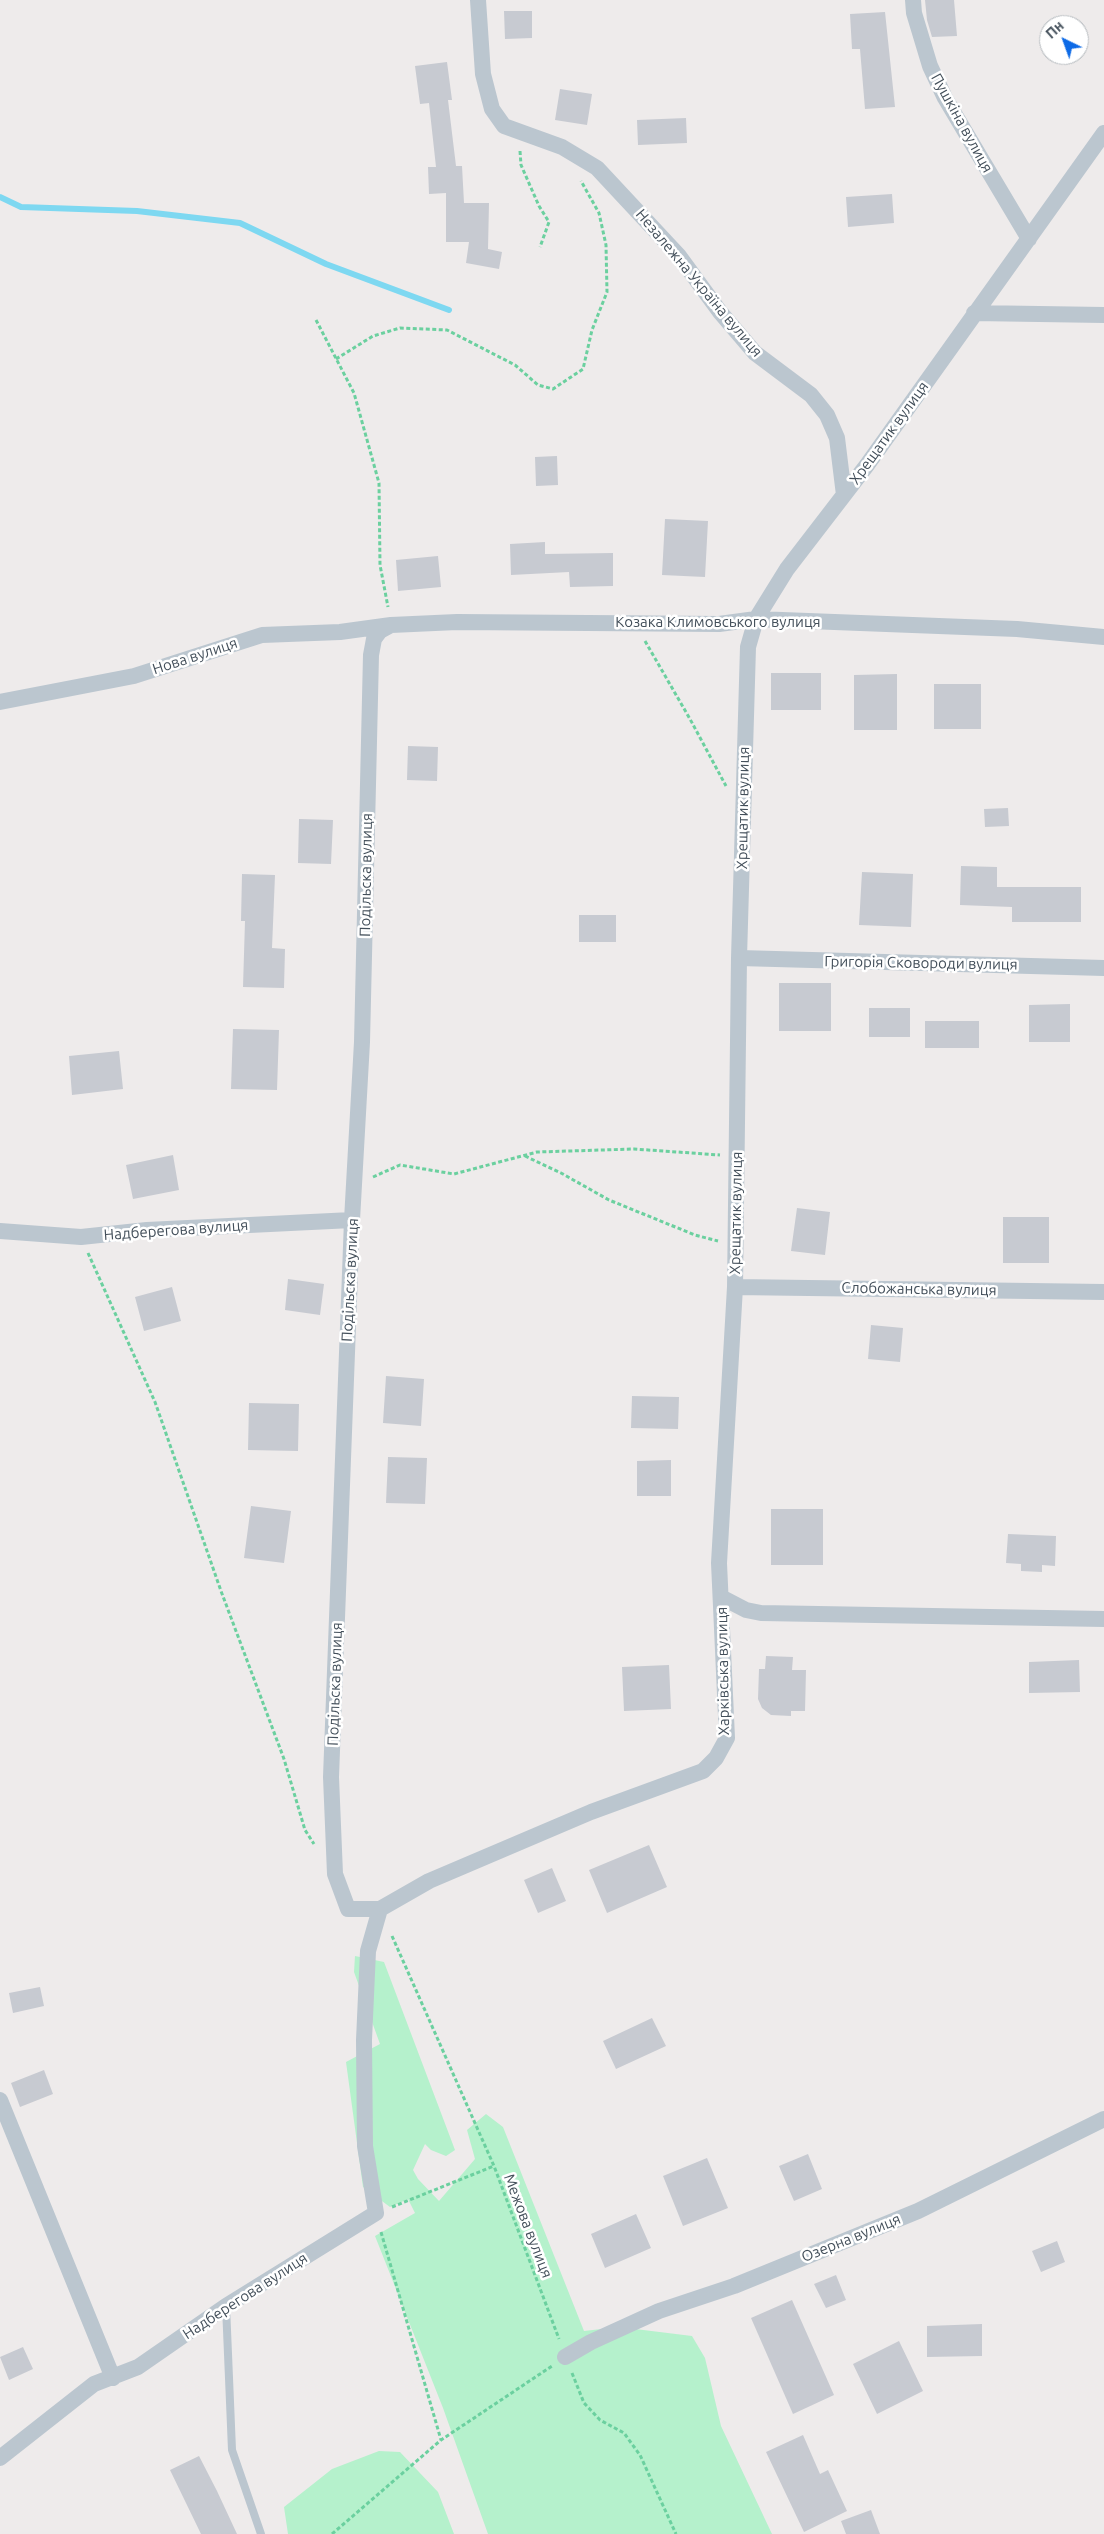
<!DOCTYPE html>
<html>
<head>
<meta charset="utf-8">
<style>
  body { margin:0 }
  #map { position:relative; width:1104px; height:2534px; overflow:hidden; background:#eeebeb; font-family:Ubuntu,sans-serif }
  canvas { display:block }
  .north { position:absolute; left:1039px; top:15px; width:50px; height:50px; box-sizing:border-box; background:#fff; border:1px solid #b4b9bd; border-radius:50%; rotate:318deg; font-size:14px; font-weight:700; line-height:20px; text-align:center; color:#434f5a }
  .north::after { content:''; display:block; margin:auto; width:18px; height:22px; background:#0d6ae6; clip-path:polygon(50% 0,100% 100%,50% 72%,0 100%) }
</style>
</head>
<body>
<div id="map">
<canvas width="1104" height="2534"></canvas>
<div class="north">Пн</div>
</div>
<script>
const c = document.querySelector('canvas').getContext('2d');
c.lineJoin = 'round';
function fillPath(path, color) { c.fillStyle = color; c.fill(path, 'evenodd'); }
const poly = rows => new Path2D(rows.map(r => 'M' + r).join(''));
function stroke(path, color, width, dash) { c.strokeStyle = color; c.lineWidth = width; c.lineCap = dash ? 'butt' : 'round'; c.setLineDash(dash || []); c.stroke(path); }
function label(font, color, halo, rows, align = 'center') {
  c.font = font + ' Ubuntu,sans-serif'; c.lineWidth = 5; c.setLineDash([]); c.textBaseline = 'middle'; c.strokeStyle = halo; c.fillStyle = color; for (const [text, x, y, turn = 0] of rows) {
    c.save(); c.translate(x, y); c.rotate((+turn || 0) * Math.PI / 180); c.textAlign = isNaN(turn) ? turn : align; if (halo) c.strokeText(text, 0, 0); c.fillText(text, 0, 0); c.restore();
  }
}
fillPath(poly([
  [355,1956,384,1962,455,2150,446,2156,431,2150,425,2144,413,2170,418,2179,439,2201,475,2159,467,2130,486,2114,503,2127,584,2331,619,2327,692,2336,705,2358,721,2426,772,2534,488,2534,443,2408,375,2236,415,2213,408,2199,390,2207,363,2187,346,2062,380,2044,354,1972],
  [379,2451,400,2452,438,2492,454,2534,288,2534,284,2507,332,2469]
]), '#b5f1cc');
stroke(poly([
  [0,197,21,207,137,211,240,223,326,264,449,310]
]), '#7ed8f1', 6);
fillPath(poly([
  [925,0,954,0,957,36,932,37,927,20],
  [504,11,532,11,532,38,505,39],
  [885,12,895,107,865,109,860,49,852,49,850,14],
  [447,62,452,100,448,100,456,166,462,166,464,203,489,203,488,249,502,252,499,269,466,263,469,242,446,242,446,193,429,194,428,167,436,167,429,103,420,104,415,66],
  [560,89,592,94,587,125,555,120],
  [686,118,687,143,638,145,637,120],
  [892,194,894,223,848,227,846,197],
  [557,456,558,485,536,486,535,457],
  [665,519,708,521,705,577,662,575],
  [545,542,545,554,613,553,613,586,570,587,569,572,511,575,510,544],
  [438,556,441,587,398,591,396,560],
  [771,673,821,673,821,710,771,710],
  [897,674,897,730,854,730,854,675],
  [934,684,981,684,981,729,934,729],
  [408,746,438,747,437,781,407,780],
  [1008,808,1009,826,985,827,984,809],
  [299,819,333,820,331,864,298,863],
  [961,866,997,867,997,887,1081,887,1081,922,1012,922,1012,907,960,905],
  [862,872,913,874,911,927,859,925],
  [242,874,275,875,272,948,285,949,284,988,243,987,245,921,241,921],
  [579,915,616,915,616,942,579,942],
  [779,983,831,983,831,1031,779,1031],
  [1070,1004,1070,1042,1029,1042,1029,1005],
  [869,1008,910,1008,910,1037,869,1037],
  [925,1021,979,1021,979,1048,925,1048],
  [233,1029,279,1030,277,1090,231,1089],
  [119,1051,123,1089,72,1095,69,1056],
  [173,1155,179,1190,133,1199,126,1165],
  [797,1208,830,1212,825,1255,791,1251],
  [1003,1217,1049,1217,1049,1263,1003,1263],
  [288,1279,324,1284,320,1315,285,1310],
  [172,1287,181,1321,144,1331,135,1297],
  [871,1325,903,1328,900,1362,868,1359],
  [386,1376,424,1379,421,1426,383,1423],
  [632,1396,679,1397,678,1429,631,1428],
  [249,1403,299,1404,298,1451,248,1450],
  [388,1457,427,1458,425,1504,386,1503],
  [671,1460,671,1496,637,1496,637,1461],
  [251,1506,291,1511,284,1563,244,1558],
  [771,1509,823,1509,823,1565,771,1565],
  [1008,1534,1056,1536,1055,1566,1042,1565,1042,1572,1021,1571,1021,1564,1006,1563],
  [766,1656,793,1657,792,1670,806,1670,805,1711,791,1711,791,1716,771,1715,762,1708,758,1699,759,1669,765,1669],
  [1079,1660,1080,1692,1029,1693,1029,1662],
  [669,1665,671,1709,624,1711,622,1667],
  [649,1845,667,1887,607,1913,589,1870],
  [552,1868,566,1901,538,1913,524,1880],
  [40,1987,44,2006,13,2013,9,1993],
  [652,2018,666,2046,616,2069,603,2041],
  [44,2070,53,2094,20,2107,11,2083],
  [808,2154,822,2189,794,2201,779,2166],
  [707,2158,728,2208,683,2226,663,2176],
  [636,2214,651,2248,605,2268,591,2234],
  [1057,2241,1065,2262,1041,2272,1032,2251],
  [836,2275,846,2300,826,2308,814,2284],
  [792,2300,834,2395,793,2414,751,2318],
  [982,2324,982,2356,927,2357,927,2326],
  [899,2341,923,2391,877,2414,853,2364],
  [23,2347,33,2369,9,2380,0,2357],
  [803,2435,820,2474,828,2470,847,2511,804,2532,766,2452],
  [199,2456,217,2491,237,2534,201,2534,170,2470],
  [871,2510,880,2534,846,2534,841,2521]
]), '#c7cad1');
stroke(poly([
  [520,151,521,165,539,206,549,222,540,247],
  [316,320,354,393,379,483,380,565,388,607],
  [336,359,373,336,400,328,447,330,515,365,538,385,553,389,583,369,592,330,607,292,606,245,599,213,581,181],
  [645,641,690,719,726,786],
  [525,1156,561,1173,609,1200,695,1235,718,1241],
  [373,1177,400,1165,454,1174,537,1152,634,1149,720,1155],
  [88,1253,155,1402,221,1591,284,1759,305,1830,314,1844],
  [392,1936,494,2166,559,2339],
  [392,2207,494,2166],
  [381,2232,441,2440],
  [572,2373,584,2403,600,2420,624,2433,640,2455,676,2534],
  [332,2534,441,2440,552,2366]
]), '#6bd09f', 3, [4, 2.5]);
stroke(poly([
  [226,2306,232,2450,261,2534]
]), '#bbc6cf', 8);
stroke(poly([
  [478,0,483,74,492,109,504,126,562,147,597,168,679,256,720,312,755,353,811,395,827,415,837,438,844,495],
  [913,0,914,13,930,66,945,98,1029,239],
  [974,313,1104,315],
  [391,625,380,631,374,639,371,655,362,1042,352,1220,331,1777,335,1874,348,1909,380,1909,429,1881,591,1812,703,1771,716,1758,727,1738,719,1563,735,1287,739,958,748,647,756,619,787,569,867,465,1104,133],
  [0,702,134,676,262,635,340,632,391,625,457,622,719,624,756,619,1017,629,1104,637],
  [739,958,1104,968],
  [0,1231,81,1237,147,1230,352,1220],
  [735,1287,1104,1292],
  [721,1597,746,1610,761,1613,1104,1619],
  [0,2100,113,2378],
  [565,2357,591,2342,659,2311,734,2286,918,2211,1104,2119],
  [0,2458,94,2384,138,2367,226,2306,376,2213,365,2146,364,2040,368,1951,380,1909]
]), '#bbc6cf', 16);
label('15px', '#434f5a', '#fff', [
  ["Пушкіна вулиця",962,123,61],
  ["Незалежна Україна вулиця",699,283,50],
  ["Хрещатик вулиця",889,433,-54],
  ["Козака Климовського вулиця",718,622],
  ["Нова вулиця",195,656,-18],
  ["Хрещатик вулиця",743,808,-89],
  ["Подільска вулиця",366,875,-89],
  ["Григорія Сковороди вулиця",921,963,1],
  ["Хрещатик вулиця",736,1213,-89],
  ["Надберегова вулиця",176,1230,-4],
  ["Подільска вулиця",350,1280,-87],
  ["Слобожанська вулиця",919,1289,1],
  ["Харківська вулиця",723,1671,-91],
  ["Подільска вулиця",335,1684,-88],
  ["Межова вулиця",528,2226,69],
  ["Озерна вулиця",851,2238,-22],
  ["Надберегова вулиця",245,2296,-33]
]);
</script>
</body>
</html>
